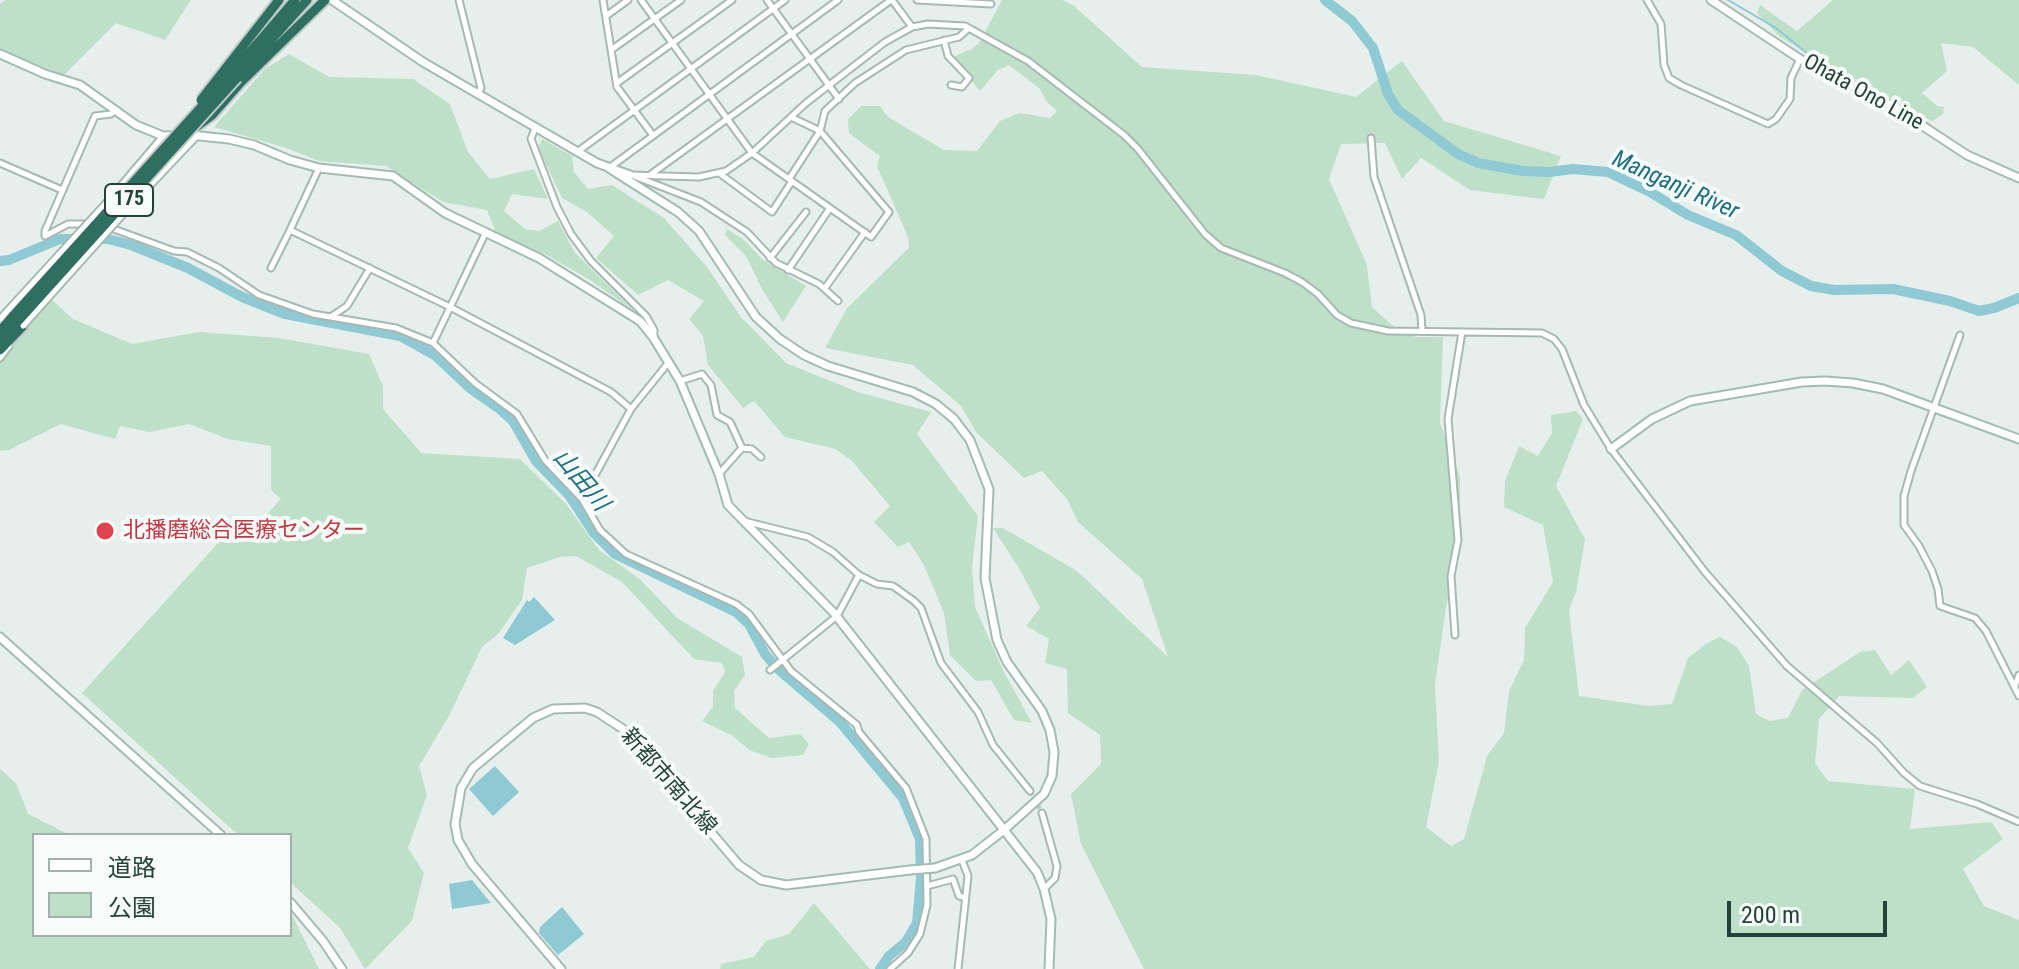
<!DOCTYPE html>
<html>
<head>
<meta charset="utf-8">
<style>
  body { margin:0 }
  #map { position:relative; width:2019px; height:969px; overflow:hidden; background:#e6efeb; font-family:"Roboto Condensed","Noto Sans JP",sans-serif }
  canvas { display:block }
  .legend { position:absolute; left:32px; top:833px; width:260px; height:104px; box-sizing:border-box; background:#f7fbf9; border:2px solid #a3b1ad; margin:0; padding:10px 14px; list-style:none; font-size:24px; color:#24423a }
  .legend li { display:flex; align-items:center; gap:16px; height:40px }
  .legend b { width:40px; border:2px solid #a3b1ad }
  .scale { position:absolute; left:1727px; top:901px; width:160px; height:36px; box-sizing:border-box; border:4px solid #24423a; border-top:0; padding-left:10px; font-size:24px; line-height:28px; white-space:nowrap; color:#24423a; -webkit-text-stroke:6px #f7fbf9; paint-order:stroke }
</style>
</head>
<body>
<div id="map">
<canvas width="2019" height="969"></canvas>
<ul class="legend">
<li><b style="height:10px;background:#fff"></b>道路</li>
<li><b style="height:22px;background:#bfe0c8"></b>公園</li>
</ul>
<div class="scale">200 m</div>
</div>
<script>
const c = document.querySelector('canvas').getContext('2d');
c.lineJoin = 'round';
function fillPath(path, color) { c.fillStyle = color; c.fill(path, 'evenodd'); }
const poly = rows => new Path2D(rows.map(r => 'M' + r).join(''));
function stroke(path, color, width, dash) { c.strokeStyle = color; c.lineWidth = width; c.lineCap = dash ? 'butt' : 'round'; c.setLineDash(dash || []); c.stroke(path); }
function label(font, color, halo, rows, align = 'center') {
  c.font = font + ' "Roboto Condensed","Noto Sans JP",sans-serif'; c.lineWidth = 8; c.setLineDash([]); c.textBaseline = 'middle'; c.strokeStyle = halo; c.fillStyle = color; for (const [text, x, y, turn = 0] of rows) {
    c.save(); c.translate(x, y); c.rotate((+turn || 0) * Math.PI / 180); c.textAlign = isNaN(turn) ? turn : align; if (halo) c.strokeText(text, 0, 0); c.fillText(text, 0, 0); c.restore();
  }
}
fillPath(poly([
  [5,0,191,0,165,40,116,23,64,75,0,50,0,4],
  [1002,0,1062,0,1073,5,1142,67,1256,75,1356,97,1402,61,1444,121,1561,156,1544,199,1470,190,1421,158,1402,179,1385,143,1341,144,1329,179,1367,265,1372,307,1392,325,1416,337,1443,337,1440,423,1460,477,1460,541,1446,607,1435,685,1439,761,1426,827,1451,846,1464,839,1487,756,1504,733,1509,691,1524,660,1525,628,1553,582,1543,525,1504,507,1505,481,1519,446,1538,456,1552,433,1551,415,1576,411,1583,419,1556,486,1585,539,1576,592,1569,610,1579,696,1648,706,1672,704,1688,658,1707,643,1720,637,1737,647,1749,666,1756,714,1770,721,1788,718,1802,690,1860,652,1875,650,1891,675,1909,660,1927,687,1913,698,1839,696,1819,719,1815,763,1828,781,1915,789,1910,829,1991,822,2003,839,1963,869,1984,906,2019,920,2019,969,1144,969,1081,844,1071,794,1101,764,1100,735,1068,713,1067,669,1045,663,1049,639,1026,626,1040,608,1020,570,993,528,1003,528,1077,571,1168,657,1142,579,1078,522,1067,499,1042,471,1024,478,976,432,961,406,913,365,825,348,847,308,909,248,908,237,877,166,880,156,849,133,848,119,861,106,880,106,888,117,944,150,977,151,1000,121,1020,113,1050,118,1057,111,1046,101,1040,89,1009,65,998,70,980,91,952,57,972,49,979,43],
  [1833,0,2019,0,2019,85,1973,47,1941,43,1947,71,1922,93,1937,106,1944,107,1943,114,1932,121,1827,66,1779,36,1757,13,1760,5,1797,31],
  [289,54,329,77,413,79,450,104,468,152,490,179,534,169,548,199,512,194,504,211,525,229,539,231,558,221,575,253,633,310,590,280,543,253,496,233,487,210,443,202,386,166,319,161,286,148,214,127,265,69],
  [542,139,572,156,574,172,588,189,612,185,664,218,707,267,741,317,786,363,858,392,931,412,917,434,978,516,972,568,975,607,1003,670,1032,723,1014,720,991,680,976,681,950,655,944,613,924,565,909,542,898,547,874,522,890,506,852,461,835,449,785,437,754,401,743,408,708,365,703,336,689,319,704,301,668,280,638,295,596,258,614,236,587,212,562,198,538,148],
  [727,229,744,240,762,259,806,286,783,322,763,291,746,256,725,235],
  [50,298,73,319,132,344,199,332,279,338,369,354,383,386,383,409,421,453,520,459,566,504,599,550,640,579,677,618,742,657,745,675,734,691,735,708,769,738,800,734,809,744,803,755,772,758,749,750,733,736,702,721,713,707,713,691,725,672,722,663,694,659,622,582,576,556,560,557,527,568,522,600,498,634,482,647,449,716,419,766,427,795,408,848,424,873,412,921,365,969,340,928,290,882,290,835,238,835,82,693,228,532,241,543,281,499,271,490,271,446,228,439,189,424,149,432,120,426,115,439,61,424,9,450,0,451,0,362],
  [0,769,16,783,28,814,70,835,34,835,34,935,290,935,290,911,319,969,0,969],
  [814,903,870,969,720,969,721,964,754,957,766,941,789,934]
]), '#bfe0c8');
fillPath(poly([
  [534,597,555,620,515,645,503,638,527,600,529,602],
  [495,766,519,792,493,816,469,789],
  [472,880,491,903,452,909,449,884],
  [562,907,584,934,558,955,539,933,540,927]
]), '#8ec9d4');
stroke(poly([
  [1728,0,1776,28,1819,63,1851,82],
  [1882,97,1907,109,1957,145]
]), '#8ec9d4', 2);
stroke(poly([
  [1325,0,1352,21,1373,48,1388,94,1398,110,1458,154,1478,163,1523,171,1549,172,1573,169,1608,172,1650,192,1688,215,1736,235,1782,271,1811,286,1834,290,1893,289,1950,301,1979,311,1994,308,2019,298],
  [0,261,9,260,60,239,108,239,131,245,188,268,242,297,285,314,400,336,436,356,471,389,501,410,513,421,536,461,569,495,594,533,615,554,736,612,749,624,765,654,779,670,840,722,903,798,920,839,921,878,917,923,906,942,889,956,880,969]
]), '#8ec9d4', 10);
stroke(poly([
  [1030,791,1042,813]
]), '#bfccc8', 5, [5, 2.5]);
const street = poly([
  [459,0,481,88,478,94],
  [603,0,617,87,652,134],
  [641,0,752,153,871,237,889,212,820,131,791,117],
  [767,0,839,99],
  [892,0,912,27],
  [917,0,991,4],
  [1647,0,1661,24,1664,65,1669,78,1681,85,1768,124,1776,119,1790,99,1791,78,1800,59],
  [606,16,628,0],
  [944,40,948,56,969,78,962,87,951,85],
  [611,50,681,0],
  [617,83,732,0],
  [535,128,531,139,557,207,571,234,591,261,646,316,654,330,654,336],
  [1371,138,1374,177,1421,315,1422,331],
  [577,152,785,0],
  [0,163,62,190],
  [319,168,290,230,450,307,611,392,631,409],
  [609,168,838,0],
  [719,173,772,212,792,181],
  [630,175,699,177,726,171,752,153,806,103,885,42,912,27,928,24,965,26,1028,61,1124,135,1138,149,1205,234,1221,248,1285,273,1302,282,1318,294,1337,315,1351,323,1388,331,1542,333,1554,339,1562,349,1584,405,1611,449,1705,572,1787,666,1877,743,1904,773,1920,786,1977,804,2019,822],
  [650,175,891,0],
  [634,176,701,202,747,232,776,263,819,284,838,301],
  [789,179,820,131,825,111,855,83,906,50,959,37,969,28],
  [107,202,163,136],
  [126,211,196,137],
  [111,228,174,251,187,252,219,268,259,295,313,314,396,328,433,343,475,383,517,414,545,460,582,499,631,409,669,362],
  [45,236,68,224,89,224],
  [45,236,45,231,95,116,111,114,116,110],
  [770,258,806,212],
  [271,268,290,230],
  [788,270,830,208],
  [825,288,865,232],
  [332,316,347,306,370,268],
  [0,319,8,310],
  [1960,335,1911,471,1904,496,1904,525,1919,546,1932,571,1938,589,1940,606,1975,618,1986,631,2019,696],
  [433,343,485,234],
  [0,358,9,346],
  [680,381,702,374,711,385,717,415,730,422,742,448,752,449,761,457],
  [719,474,742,448],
  [582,499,600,530,626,554,736,604,749,614,791,671,857,725,859,732,906,788,926,839,927,905,920,934,908,953,890,969],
  [744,521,808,537,833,552,859,575,877,584,893,586,914,601,921,608,941,663,978,712,993,745,1030,791],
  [1455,635,1451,576,1458,540,1448,419,1462,332],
  [770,670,837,616,859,575],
  [2015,686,2019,675],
  [1042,813,1057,866,1055,878,1044,889],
  [927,886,953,879,959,896,965,898],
  [958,969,968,876,962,860]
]);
const secondary = poly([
  [332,0,423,62,597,163,630,175],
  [1711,0,1800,59,1897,109,1967,155,2019,178],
  [0,54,45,74,80,85,136,125,163,136,190,135,229,139,254,145,290,160,319,168,393,176,445,213,539,258,640,321,653,337,680,381,719,474,728,505,834,613,1037,872,1044,889,1051,919,1049,969],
  [609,168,678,212,699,231,756,317,780,339,804,355,828,366,913,392,936,404,954,419,970,440,989,489,985,578,997,640,1007,662,1042,711,1050,730,1054,752,1052,776,1044,794,1004,830,972,855,935,868],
  [1611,449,1652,419,1690,401,1802,382,1825,381,1853,383,1883,389,2019,439],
  [0,637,221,835],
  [290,902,323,941,342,969],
  [561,969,472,864,458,840,455,824,461,788,473,768,533,718,553,709,585,708,597,712,623,729,739,865,761,880,786,885,910,870]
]);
const highway = poly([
  [226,68,279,0],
  [232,73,295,0],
  [237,78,307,0],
  [197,126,212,115,241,82,325,0],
  [0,331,14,315],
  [0,341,19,320],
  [0,350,23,326]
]);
stroke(street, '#a8b8b2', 9);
stroke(secondary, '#a4bbb3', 11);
stroke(highway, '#c2cac8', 13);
stroke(street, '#fff', 5);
stroke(secondary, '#fff', 7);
stroke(highway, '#2f6f62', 9);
const streetBridge = poly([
  [8,310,107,202],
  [23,326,126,211]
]);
const secondaryBridge = poly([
  [910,870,935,868]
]);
const highwayBridge = poly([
  [201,100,226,68],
  [14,315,232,73],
  [19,320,237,78]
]);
stroke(streetBridge, '#a8b8b2', 9, []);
stroke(secondaryBridge, '#a4bbb3', 11, []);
stroke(highwayBridge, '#c2cac8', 13, []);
stroke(streetBridge, '#fff', 5);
stroke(secondaryBridge, '#fff', 7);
stroke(highwayBridge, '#2f6f62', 9);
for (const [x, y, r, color] of [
  [105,531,10,"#e0444e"]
]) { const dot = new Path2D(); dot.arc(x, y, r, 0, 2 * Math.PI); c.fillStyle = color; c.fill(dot); stroke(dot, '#f7fbf9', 3); }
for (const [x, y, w] of [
  [129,200,48]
]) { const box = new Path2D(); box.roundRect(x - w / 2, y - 16, w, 32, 6); c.fillStyle = '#f7fbf9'; c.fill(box); stroke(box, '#24423a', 2); }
label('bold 20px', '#24423a', null, [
  ["175",129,200]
]);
label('22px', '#24423a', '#f7fbf9', [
  ["Ohata Ono Line",1863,93,29],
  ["新都市南北線",668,782,49]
]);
label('22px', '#be3a42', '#f7fbf9', [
  ["北播磨総合医療センター",123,531]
], 'left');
label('italic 24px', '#1c6f80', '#f7fbf9', [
  ["Manganji River",1675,186,24],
  ["山田川",580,481,50]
]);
</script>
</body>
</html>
